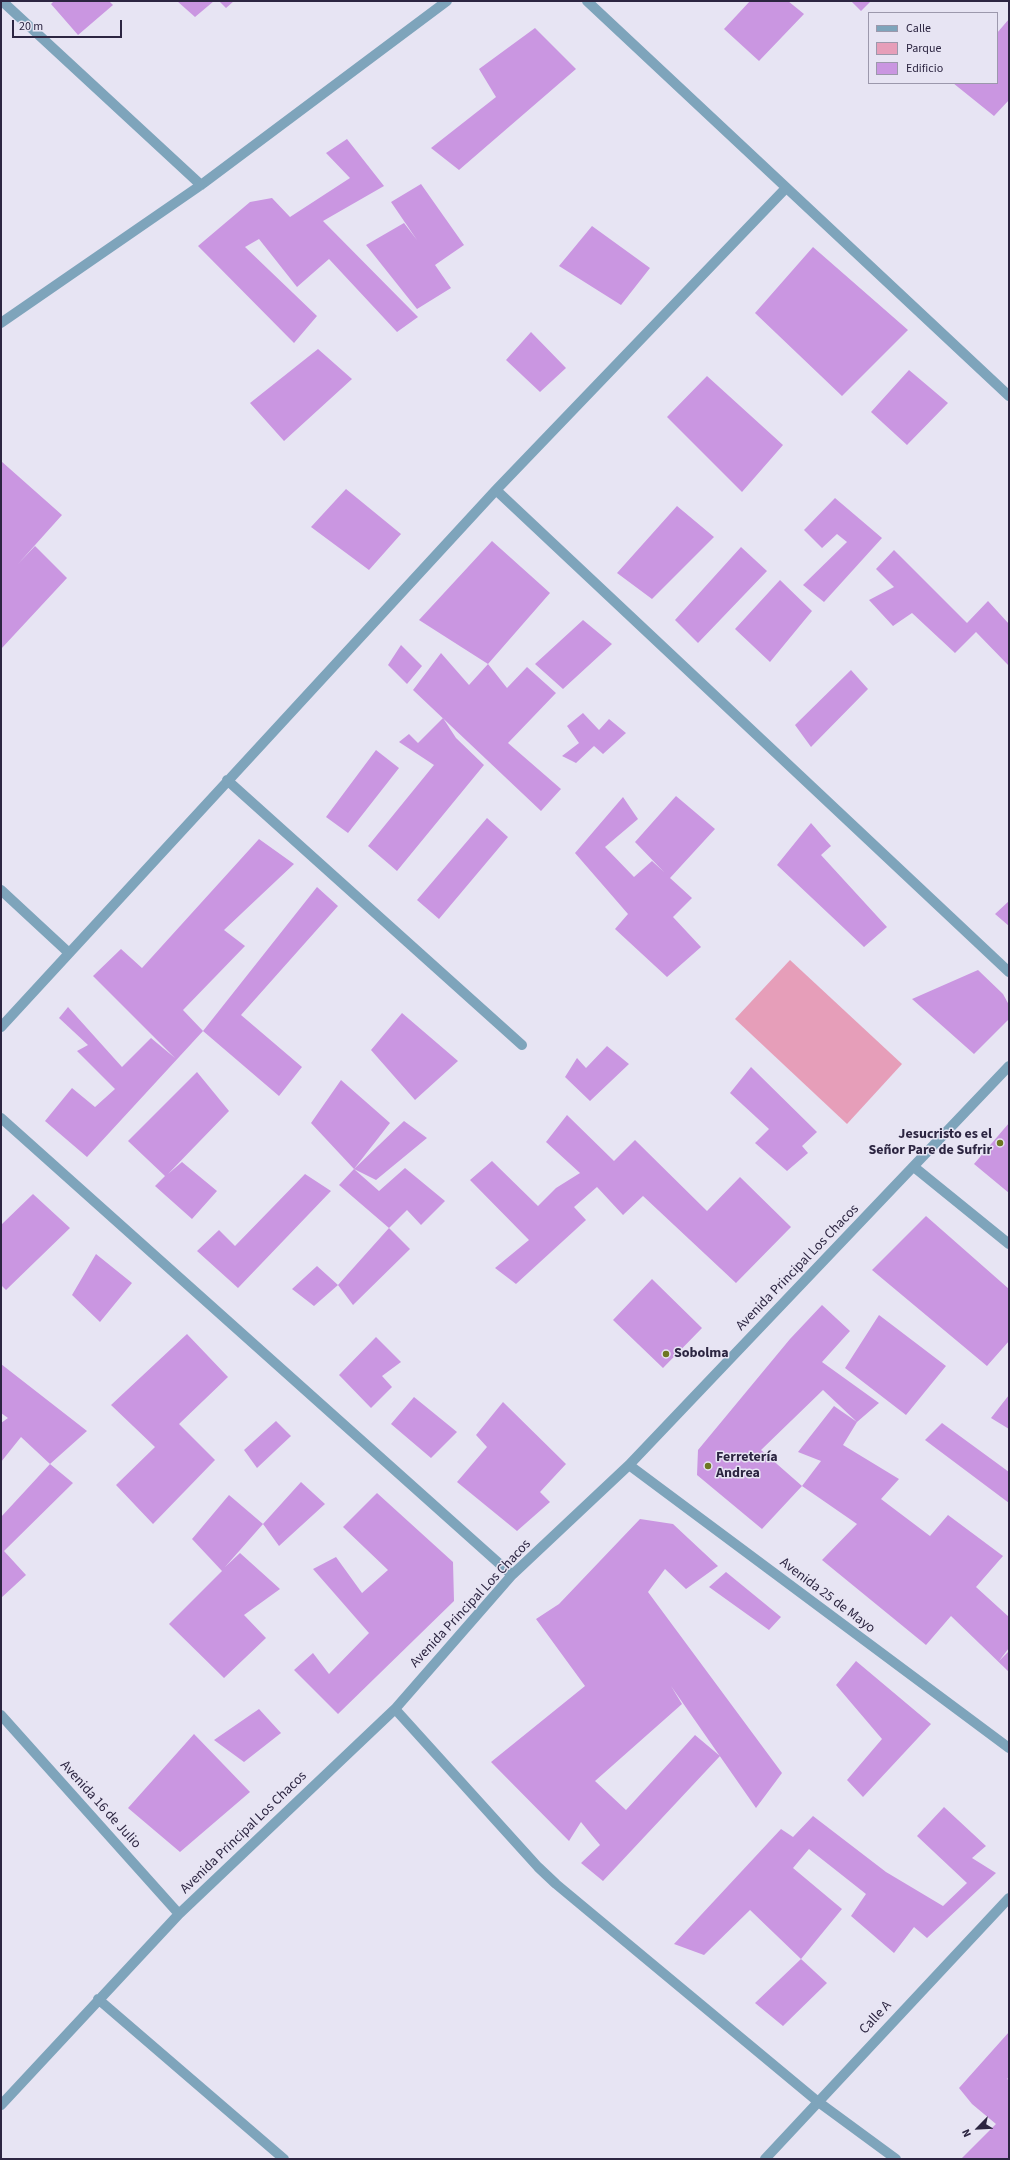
<!DOCTYPE html>
<html>
<head>
<meta charset="utf-8">
<style>
  body { margin:0 }
  #map { position:relative; width:1010px; height:2160px; overflow:hidden; background:#e7e4f3; font-family:"Source Sans 3",sans-serif }
  canvas { display:block }
  .frame { position:absolute; inset:0; border:2px solid #2c2541; pointer-events:none }
  .legend { position:absolute; left:868px; top:12px; width:130px; height:72px; box-sizing:border-box; background:#e7e4f3; border:1px solid #9c98ac; margin:0; padding:5px 7px; list-style:none; font-size:12px; color:#2c2541 }
  .legend li { display:flex; align-items:center; gap:8px; height:20px }
  .legend b { width:20px; border:1px solid #9c98ac }
  .north { position:absolute; left:958px; top:2108px; width:40px; height:40px; -webkit-text-stroke:3px #e7e4f3; paint-order:stroke; rotate:246deg; font-size:11px; font-weight:700; line-height:16px; text-align:center; color:#2c2541 }
  .north::after { content:''; display:block; margin:auto; width:14px; height:18px; background:#2c2541; clip-path:polygon(50% 0,100% 100%,50% 72%,0 100%) }
  .scale { position:absolute; left:12px; top:20px; width:110px; height:18px; box-sizing:border-box; border:2px solid #2c2541; border-top:0; padding-left:5px; font-size:12px; line-height:14px; white-space:nowrap; color:#2c2541; -webkit-text-stroke:3px #e7e4f3; paint-order:stroke }
</style>
</head>
<body>
<div id="map">
<canvas width="1010" height="2160"></canvas>
<div class="frame"></div>
<ul class="legend">
<li><b style="height:5px;background:#7ea4bb"></b>Calle</li>
<li><b style="height:11px;background:#e69eb9"></b>Parque</li>
<li><b style="height:11px;background:#ca96e1"></b>Edificio</li>
</ul>
<div class="north">N</div>
<div class="scale">20 m</div>
</div>
<script>
const c = document.querySelector('canvas').getContext('2d');
c.lineJoin = 'round';
function fillPath(path, color) { c.fillStyle = color; c.fill(path, 'evenodd'); }
const poly = rows => new Path2D(rows.map(r => 'M' + r).join(''));
function stroke(path, color, width, dash) { c.strokeStyle = color; c.lineWidth = width; c.lineCap = dash ? 'butt' : 'round'; c.setLineDash(dash || []); c.stroke(path); }
function label(font, color, halo, rows, align = 'center') {
  c.font = font + ' "Source Sans 3",sans-serif'; c.lineWidth = 3; c.setLineDash([]); c.textBaseline = 'middle'; c.strokeStyle = halo; c.fillStyle = color; for (const [text, x, y, turn = 0] of rows) {
    c.save(); c.translate(x, y); c.rotate((+turn || 0) * Math.PI / 180); c.textAlign = isNaN(turn) ? turn : align; if (halo) c.strokeText(text, 0, 0); c.fillText(text, 0, 0); c.restore();
  }
}
fillPath(poly([
  [790,960,902,1064,847,1124,735,1019]
]), '#e69eb9');
fillPath(poly([
  [54,1,109,1,113,5,78,35,51,4],
  [177,1,214,1,195,17],
  [219,1,234,1,226,8],
  [750,1,788,1,804,14,759,61,724,29],
  [851,1,871,1,861,11],
  [1009,19,1009,100,994,116,953,83,997,83,997,33],
  [535,28,576,69,459,170,431,148,496,97,479,69],
  [347,139,384,186,323,221,418,317,397,332,329,259,297,287,259,239,245,247,317,316,294,343,198,246,250,202,272,198,290,217,350,178,326,153],
  [421,184,464,245,435,265,451,288,417,309,366,245,404,223,417,240,391,202],
  [592,226,650,268,621,305,559,266],
  [813,247,908,330,842,396,755,313],
  [531,332,566,368,540,392,506,360],
  [318,349,352,379,284,441,250,403],
  [909,370,948,403,907,445,871,412],
  [707,376,783,445,742,492,667,417],
  [1,461,62,515,18,564,35,546,67,578,1,649],
  [346,489,401,534,369,570,311,527],
  [835,498,882,538,824,602,803,585,847,542,837,534,822,548,804,530],
  [677,506,714,537,652,599,617,573],
  [492,541,550,593,488,664,419,620],
  [741,547,767,571,698,643,675,620],
  [894,550,967,623,988,601,1009,624,1009,666,976,632,955,653,912,613,893,626,869,600,894,587,876,569],
  [780,580,812,611,770,662,735,629],
  [583,620,612,644,563,689,535,664],
  [401,645,422,666,407,684,388,665],
  [441,653,469,685,488,664,507,688,527,667,556,693,508,743,561,789,541,811,413,690],
  [851,670,868,689,811,747,795,725],
  [583,713,599,730,609,719,626,733,603,754,594,746,576,763,562,756,579,743,567,726],
  [443,718,456,738,484,765,397,871,368,846,434,765,399,742,409,734,418,743],
  [376,750,399,768,348,833,326,817],
  [676,796,715,829,670,878,692,898,673,917,701,947,667,977,615,929,628,914,575,853,623,797,638,819,605,847,634,877,652,861,664,872,635,842],
  [487,818,508,837,439,919,417,900],
  [811,823,831,846,821,855,887,927,864,947,777,865],
  [259,839,294,864,224,930,245,946,183,1010,203,1031,87,1157,45,1121,72,1088,95,1107,115,1089,77,1051,88,1045,59,1018,68,1007,122,1067,151,1038,175,1058,93,976,121,949,142,968],
  [317,887,338,906,241,1015,302,1067,279,1096,203,1031],
  [1009,901,1009,926,995,914],
  [978,970,1003,994,1009,1005,1009,1019,974,1054,912,999],
  [402,1013,458,1061,415,1100,371,1050],
  [607,1046,629,1064,590,1101,565,1077,577,1058,586,1068],
  [751,1067,817,1132,802,1146,808,1153,787,1171,755,1143,769,1129,730,1093],
  [197,1072,229,1111,168,1174,182,1162,217,1191,192,1219,155,1186,165,1176,128,1141],
  [341,1080,390,1123,354,1169,311,1123],
  [567,1115,614,1161,635,1140,707,1211,740,1177,791,1227,736,1283,643,1196,623,1215,597,1187,574,1207,586,1220,516,1284,495,1268,529,1240,470,1180,492,1161,538,1206,556,1188,580,1173,546,1142],
  [404,1121,427,1138,376,1180,354,1169],
  [1009,1123,1009,1193,974,1164],
  [405,1168,445,1201,421,1225,407,1210,389,1228,410,1249,353,1305,338,1285,389,1228,339,1185,354,1169,379,1191],
  [305,1174,331,1191,238,1288,197,1251,219,1230,235,1246],
  [33,1194,70,1228,6,1290,1,1285,1,1225],
  [926,1216,1009,1289,1009,1341,987,1366,872,1270],
  [96,1254,132,1283,100,1322,72,1295],
  [317,1266,338,1285,314,1306,292,1289],
  [652,1279,702,1328,663,1368,613,1320],
  [822,1305,850,1331,822,1362,879,1403,857,1422,823,1390,761,1450,802,1486,821,1461,798,1452,834,1406,857,1422,843,1445,899,1479,881,1499,930,1536,948,1515,1003,1556,976,1587,1009,1617,1009,1648,999,1661,1009,1651,1009,1672,951,1616,926,1645,822,1560,857,1524,802,1486,762,1529,697,1475,698,1450,790,1339],
  [879,1315,946,1366,906,1415,845,1368],
  [187,1334,228,1377,179,1424,215,1460,153,1524,116,1485,155,1447,111,1405],
  [376,1337,401,1362,382,1376,392,1387,371,1408,339,1375],
  [1,1364,87,1431,50,1464,73,1483,4,1551,26,1575,1,1598,1,1517,50,1464,21,1437,1,1462,1,1423,8,1418,1,1413],
  [1009,1395,1009,1429,991,1418],
  [414,1397,457,1432,431,1458,391,1424],
  [503,1402,566,1464,540,1492,550,1502,517,1531,457,1482,487,1447,476,1435],
  [276,1421,291,1436,257,1468,244,1450],
  [942,1423,1009,1472,1009,1503,925,1440],
  [301,1482,325,1504,279,1546,263,1524],
  [377,1493,453,1562,454,1601,338,1714,294,1670,313,1653,329,1674,369,1633,313,1569,336,1557,362,1593,388,1570,343,1527],
  [229,1495,263,1524,225,1567,240,1553,280,1589,244,1615,266,1638,224,1678,169,1624,222,1571,192,1539],
  [640,1519,673,1524,718,1566,686,1589,665,1569,648,1592,782,1773,756,1808,671,1686,682,1704,595,1781,626,1810,695,1735,720,1756,603,1881,581,1863,600,1845,581,1822,569,1841,491,1762,585,1686,536,1619,559,1604],
  [726,1572,781,1617,769,1630,709,1587],
  [856,1661,931,1724,863,1797,847,1780,882,1739,836,1685],
  [259,1709,281,1733,244,1762,214,1740],
  [194,1734,250,1792,180,1852,128,1808],
  [944,1807,986,1846,972,1858,996,1873,927,1938,914,1927,894,1953,851,1916,866,1894,809,1849,793,1868,842,1909,801,1959,750,1910,704,1955,674,1944,781,1829,793,1837,813,1816,886,1872,943,1906,967,1883,917,1836],
  [801,1959,827,1983,783,2026,755,2003],
  [1009,2032,1009,2077,1007,2079,1009,2080,1009,2159,961,2159,996,2124,972,2104,959,2088]
]), '#ca96e1');
stroke(poly([
  [2,1,201,185],
  [587,1,1009,396],
  [1,323,201,185,447,1],
  [496,490,1009,972],
  [227,780,522,1045],
  [1,890,69,953],
  [1,1027,496,490,786,188],
  [1,1118,512,1575],
  [914,1167,1009,1244],
  [629,1465,1009,1748],
  [395,1709,538,1867,556,1884,817,2101,896,2159],
  [1,1715,179,1914],
  [98,1999,284,2159],
  [1,2105,179,1914,395,1709,512,1575,629,1465,1009,1066],
  [765,2159,1009,1898]
]), '#7ea4bb', 10);
for (const [x, y, r, color] of [
  [1000,1143,4,"#6d7721"],
  [666,1354,4,"#6d7721"],
  [708,1466,4,"#6d7721"]
]) { const dot = new Path2D(); dot.arc(x, y, r, 0, 2 * Math.PI); c.fillStyle = color; c.fill(dot); stroke(dot, '#e7e4f3', 1.5); }
label('bold 14px', '#2c2541', '#e7e4f3', [
  ["Jesucristo es el",992,1135,"right"],
  ["Señor Pare de Sufrir",992,1151,"right"],
  ["Sobolma",674,1354],
  ["Ferretería",716,1458],
  ["Andrea",716,1474]
], 'left');
label('14px', '#2c2541', '#e7e4f3', [
  ["Avenida Principal Los Chacos",798,1268,-46],
  ["Avenida 25 de Mayo",827,1596,37],
  ["Avenida Principal Los Chacos",471,1604,-47],
  ["Avenida 16 de Julio",100,1805,48],
  ["Avenida Principal Los Chacos",244,1833,-44],
  ["Calle A",876,2018,-47]
]);
</script>
</body>
</html>
